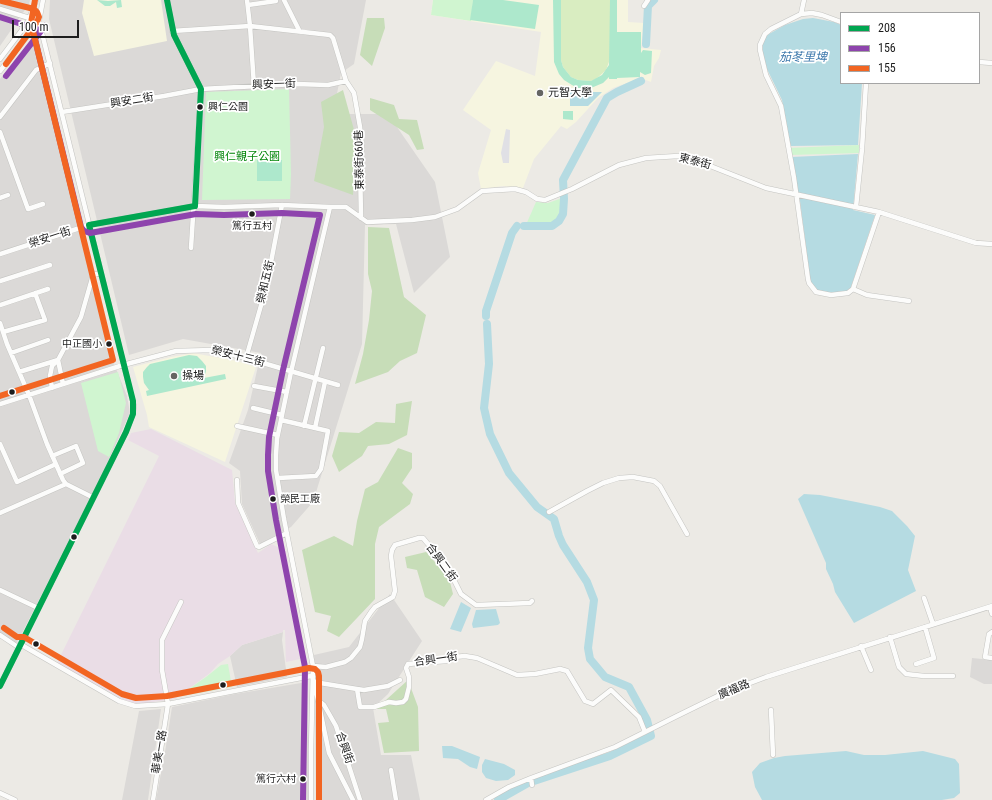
<!DOCTYPE html>
<html>
<head>
<meta charset="utf-8">
<style>
  body { margin:0 }
  #map { position:relative; width:992px; height:800px; overflow:hidden; background:#eceae5; font-family:"Roboto Condensed",sans-serif }
  canvas { display:block }
  .legend { position:absolute; left:840px; top:12px; width:140px; height:72px; box-sizing:border-box; background:#fff; border:1px solid #a5a5a5; margin:0; padding:5px 7px; list-style:none; font-size:12px; color:#1d1d1d }
  .legend li { display:flex; align-items:center; gap:8px; height:20px }
  .legend b { width:20px; border:1px solid #a5a5a5 }
  .scale { position:absolute; left:12px; top:20px; width:67px; height:18px; box-sizing:border-box; border:2px solid #1d1d1d; border-top:0; padding-left:5px; font-size:12px; line-height:14px; white-space:nowrap; color:#1d1d1d; -webkit-text-stroke:3px #fff; paint-order:stroke }
</style>
</head>
<body>
<div id="map">
<canvas width="992" height="800"></canvas>
<ul class="legend">
<li><b style="height:5px;background:#00a651"></b>208</li>
<li><b style="height:5px;background:#8e44ad"></b>156</li>
<li><b style="height:5px;background:#f26522"></b>155</li>
</ul>
<div class="scale">100 m</div>
</div>
<script>
const c = document.querySelector('canvas').getContext('2d');
c.lineJoin = 'round';
function fillPath(path, color) { c.fillStyle = color; c.fill(path, 'evenodd'); }
const poly = rows => new Path2D(rows.map(r => 'M' + r).join(''));
function stroke(path, color, width, dash) { c.strokeStyle = color; c.lineWidth = width; c.lineCap = dash ? 'butt' : 'round'; c.setLineDash(dash || []); c.stroke(path); }
function label(font, color, halo, rows, align = 'center') {
  c.font = font + ' "Roboto Condensed","Noto Sans TC",sans-serif'; c.lineWidth = 3.5; c.setLineDash([]); c.textBaseline = 'middle'; c.strokeStyle = halo; c.fillStyle = color; for (const [text, x, y, turn = 0] of rows) {
    c.save(); c.translate(x, y); c.rotate((+turn || 0) * Math.PI / 180); c.textAlign = isNaN(turn) ? turn : align; if (halo) c.strokeText(text, 0, 0); c.fillText(text, 0, 0); c.restore();
  }
}
fillPath(poly([
  [0,0,30,0,29,4,0,46],
  [50,0,366,0,354,64,341,73,333,114,388,114,435,182,450,257,414,293,396,224,365,225,362,344,313,502,291,527,260,544,242,504,240,471,229,463,248,410,261,353,183,339,129,355,49,19],
  [37,33,113,361,127,396,130,413,92,497,19,639,14,646,0,638,0,79],
  [390,594,422,641,388,694,373,708,381,755,411,755,420,800,316,800,314,655,349,647],
  [283,632,282,640,287,677,237,687,230,656,242,645],
  [972,658,992,660,992,684,984,684,970,677],
  [307,682,311,800,156,800,166,746,172,707,235,694],
  [161,709,148,800,122,800,139,711]
]), '#dbd9d7');
fillPath(poly([
  [151,429,232,470,235,503,258,553,271,544,286,551,305,658,286,662,286,666,285,630,283,630,283,632,242,645,230,656,218,664,210,673,175,699,139,704,128,702,57,663,159,456,128,440,131,433]
]), '#eadde6');
fillPath(poly([
  [84,0,161,0,167,41,94,56,82,13],
  [433,0,628,0,628,22,644,23,641,48,661,50,659,58,654,66,651,82,640,78,613,88,598,98,576,122,567,129,561,126,534,159,523,188,503,186,481,189,478,173,491,130,463,110,496,61,535,76,541,32,431,15],
  [193,353,237,361,256,367,225,462,149,427,147,415,133,367,171,357]
]), '#f6f5e0');
fillPath(poly([
  [561,0,610,0,610,59,606,70,596,79,591,81,578,80,571,77,563,67,561,60]
]), '#d9edc1');
fillPath(poly([
  [367,18,384,18,385,28,372,66,360,55],
  [343,90,356,137,353,195,314,181,324,127,321,102],
  [370,98,394,105,399,119,417,120,424,149,417,150,409,135,370,110],
  [368,227,389,228,404,297,426,315,417,353,400,361,388,372,355,384,363,354,369,320,372,291,368,274],
  [412,401,407,435,389,444,368,446,362,456,339,472,332,456,339,432,359,433,376,422,395,423,396,404],
  [398,448,412,453,412,468,402,483,413,494,410,504,379,527,375,544,375,599,339,637,327,631,331,616,315,612,302,550,334,536,353,546,357,521,365,489,378,482],
  [426,552,449,578,453,594,444,607,425,597,417,570,407,568,405,557],
  [408,680,418,707,419,751,384,753,378,723,389,722,386,709,376,709]
]), '#c7ddb8');
fillPath(poly([
  [433,0,473,0,471,21,431,15],
  [289,89,291,174,290,199,202,200,206,92],
  [859,145,859,153,790,155,788,148],
  [562,198,557,222,539,227,525,227,536,202,548,203],
  [118,372,126,403,119,433,109,457,98,451,81,383],
  [228,664,232,687,182,696,183,693,206,677,221,665]
]), '#d0f5d0');
fillPath(poly([
  [97,0,108,1,121,0,122,7,117,8,116,2,110,6,105,6],
  [473,0,503,0,539,5,535,29,470,20],
  [553,0,561,0,561,60,563,67,571,77,578,80,591,81,602,75,609,65,610,0,617,0,617,32,641,32,641,53,643,50,652,51,651,73,645,75,640,72,640,77,617,78,617,79,609,79,609,77,603,83,591,88,578,88,572,85,564,80,559,74,554,62],
  [563,111,573,111,573,120,563,119],
  [257,160,282,160,282,181,257,181],
  [189,355,197,356,202,361,206,366,206,371,204,378,225,374,226,379,147,396,146,391,149,390,144,383,143,377,143,372,147,367,150,364]
]), '#ade8cc');
fillPath(poly([
  [506,129,510,130,509,163,503,163,501,153]
]), '#e0e0e5');
fillPath(poly([
  [813,18,834,22,841,25,841,83,862,83,858,145,791,146,790,143,782,100,767,69,762,51,762,43,764,38,769,34,785,25,803,19],
  [570,92,602,92,588,106,570,106],
  [858,154,853,210,875,215,850,290,839,293,818,292,811,286,800,201,791,157],
  [804,494,820,495,856,502,880,507,892,511,907,526,915,536,908,570,916,591,854,623,835,592,833,584,826,569,826,563,798,499],
  [461,602,471,608,461,632,450,629],
  [496,609,500,623,498,625,473,628,472,624,476,610],
  [442,746,452,746,480,757,477,769,470,767,458,759,443,758],
  [846,751,864,755,885,755,923,751,955,759,959,764,960,793,954,798,942,800,762,800,755,787,752,772,760,763,774,758,785,756],
  [485,759,504,764,515,770,515,775,508,780,496,781,486,778,482,772,482,765]
]), '#b5dbe2');
stroke(poly([
  [646,44,648,6,654,0],
  [524,226,552,226,559,221,563,214,564,199,563,180,607,98,617,92,641,81],
  [486,316,486,311,512,233,517,226],
  [487,324,489,364,484,408,490,434,509,473,537,507,554,519,559,536,563,545,587,582,594,600,588,648,590,659,605,677,629,687,647,720,651,736,610,756,528,783,498,800]
]), '#b5dbe2', 8);
const minor = poly([
  [167,0,174,35,201,89,191,248],
  [247,0,250,26,254,86],
  [284,0,300,32],
  [248,5,276,1],
  [644,6,648,0],
  [0,9,39,21],
  [801,14,804,0],
  [841,22,822,15,812,13,801,14,771,29,765,34,760,45,760,50,766,75,781,106,794,178,808,279,809,283,816,292,831,295,848,293,853,289,879,212],
  [172,31,250,26,330,35,333,38,346,81,354,93,360,127,362,147,360,161,361,218],
  [0,59,28,22,36,0],
  [979,62,992,63],
  [0,71,39,21],
  [62,112,164,96,201,89,296,84,328,85,346,81],
  [0,117,36,70,50,63],
  [0,132,28,209,43,204],
  [0,198,8,195],
  [330,207,346,207,367,222,412,220,435,217,457,209,482,191,515,189,526,192,537,199,545,200,572,189,619,165,646,158,678,156,690,158,766,188,879,212,976,243,992,244],
  [856,207,862,149,866,83],
  [0,254,89,225,195,206,224,207,282,205,330,207,291,372,277,439,276,455,276,470,284,519,313,666,311,751,311,800],
  [0,281,50,265],
  [853,289,867,295,909,301],
  [0,305,48,289],
  [0,323,7,344,29,395,47,444,63,480,66,484,92,497],
  [3,332,45,320,35,293],
  [11,353,48,340],
  [246,358,266,288,282,205],
  [58,360,63,384],
  [19,372,58,360],
  [254,386,287,392],
  [52,388,50,376,52,366,58,360,81,317,93,275,101,273],
  [0,404,123,365,176,351,212,350,246,358,338,385],
  [253,408,282,415],
  [237,426,278,435],
  [304,426,323,348],
  [315,428,325,382],
  [0,444,17,482,56,464],
  [52,456,76,446,83,463,60,474],
  [278,478,316,476,321,469,328,431,281,420],
  [237,480,238,503,257,546,259,547,287,533],
  [549,512,587,491,603,483,619,478,633,477,654,481,660,486,687,534],
  [0,513,66,484],
  [0,590,38,608],
  [924,598,933,624],
  [990,607,992,614],
  [992,632,989,634,985,657,992,658],
  [0,635,18,647,20,644,119,701,135,706,168,704,311,676],
  [890,637,899,667,906,674,924,676,953,676],
  [861,646,871,670],
  [916,664,934,658,925,627],
  [313,666,326,667,345,662,351,658,360,647,362,639,365,621,371,612,375,607,393,597,395,591,391,556,392,550,395,545,419,538,423,538,428,544,451,574,461,594,476,605,530,603,532,601],
  [314,681,329,753,353,800],
  [314,682,357,689,360,707,374,707,389,702,396,703,403,702,406,699,409,687,409,677,406,668,408,664,446,661,454,657,465,656,477,658,517,675,535,674,560,669,567,671,585,701,593,704,611,690,639,717,645,732],
  [0,686,126,432,133,414,134,406,39,21,43,0],
  [357,689,364,690,388,686,400,680],
  [319,701,324,705,336,726,360,800],
  [771,710,773,755],
  [391,770,396,800],
  [531,778,532,785],
  [0,793,15,800],
  [153,800,168,704,162,670,162,640,181,602],
  [486,800,509,787,531,778,615,747,677,716,726,692,766,677,992,606]
]);
stroke(minor, '#c4c4c1', 5.5);
stroke(minor, '#fcfcfb', 4.5);
stroke(poly([
  [167,0,174,35,201,89,195,206],
  [89,225,195,206],
  [0,686,126,432,133,414,133,401,89,225]
]), '#00a651', 6);
stroke(poly([
  [0,17,37,29],
  [31,23,81,227,84,231,90,233,196,214,224,215,282,213,320,215,283,370,269,437,268,455,268,471,276,520,305,667,303,800],
  [6,76,45,26]
]), '#8e44ad', 6);
stroke(poly([
  [2,1,34,9,37,12,39,17,37,22,6,64],
  [0,396,113,360,31,23,35,0],
  [4,628,17,637,24,637,122,694,136,698,167,696,309,668,315,669,318,672,319,676,319,800]
]), '#f26522', 6);
for (const [x, y, r, color] of [
  [540,93,4,"#656563"],
  [200,107,3.5,"#1d1d1d"],
  [252,214,3.5,"#1d1d1d"],
  [109,344,3.5,"#1d1d1d"],
  [174,376,4,"#656563"],
  [12,392,3.5,"#1d1d1d"],
  [273,499,3.5,"#1d1d1d"],
  [74,537,3.5,"#1d1d1d"],
  [36,644,3.5,"#1d1d1d"],
  [223,685,3.5,"#1d1d1d"],
  [303,779,3.5,"#1d1d1d"]
]) { const dot = new Path2D(); dot.arc(x, y, r, 0, 2 * Math.PI); c.fillStyle = color; c.fill(dot); stroke(dot, '#fff', 1.5); }
label('10px', '#1d1d1d', '#fff', [
  ["興仁公園",208,107],
  ["篤行五村",252,226,"center"],
  ["中正國小",102,344,"right"],
  ["榮民工廠",280,499],
  ["篤行六村",296,779,"right"]
], 'left');
label('11px', '#1d1d1d', '#fff', [
  ["興安一街",274,85,-2],
  ["興安二街",132,101,-9],
  ["東泰街660巷",360,160,-91],
  ["東泰街",695,162,15],
  ["榮安一街",50,238,-18],
  ["榮和五街",266,282,-77],
  ["榮安十三街",238,357,14],
  ["合興二街",441,563,54],
  ["合興一街",436,660,-8],
  ["廣福路",734,690,-23],
  ["合興街",344,748,71],
  ["華美一路",160,752,-81]
]);
label('11px', '#1d1d1d', '#fff', [
  ["元智大學",548,93],
  ["操場",182,376]
], 'left');
label('11px', '#028509', '#fff', [
  ["興仁親子公園",247,157]
]);
label('italic 12px', '#3f7aad', '#fff', [
  ["茄苳里埤",803,58]
]);
</script>
</body>
</html>
